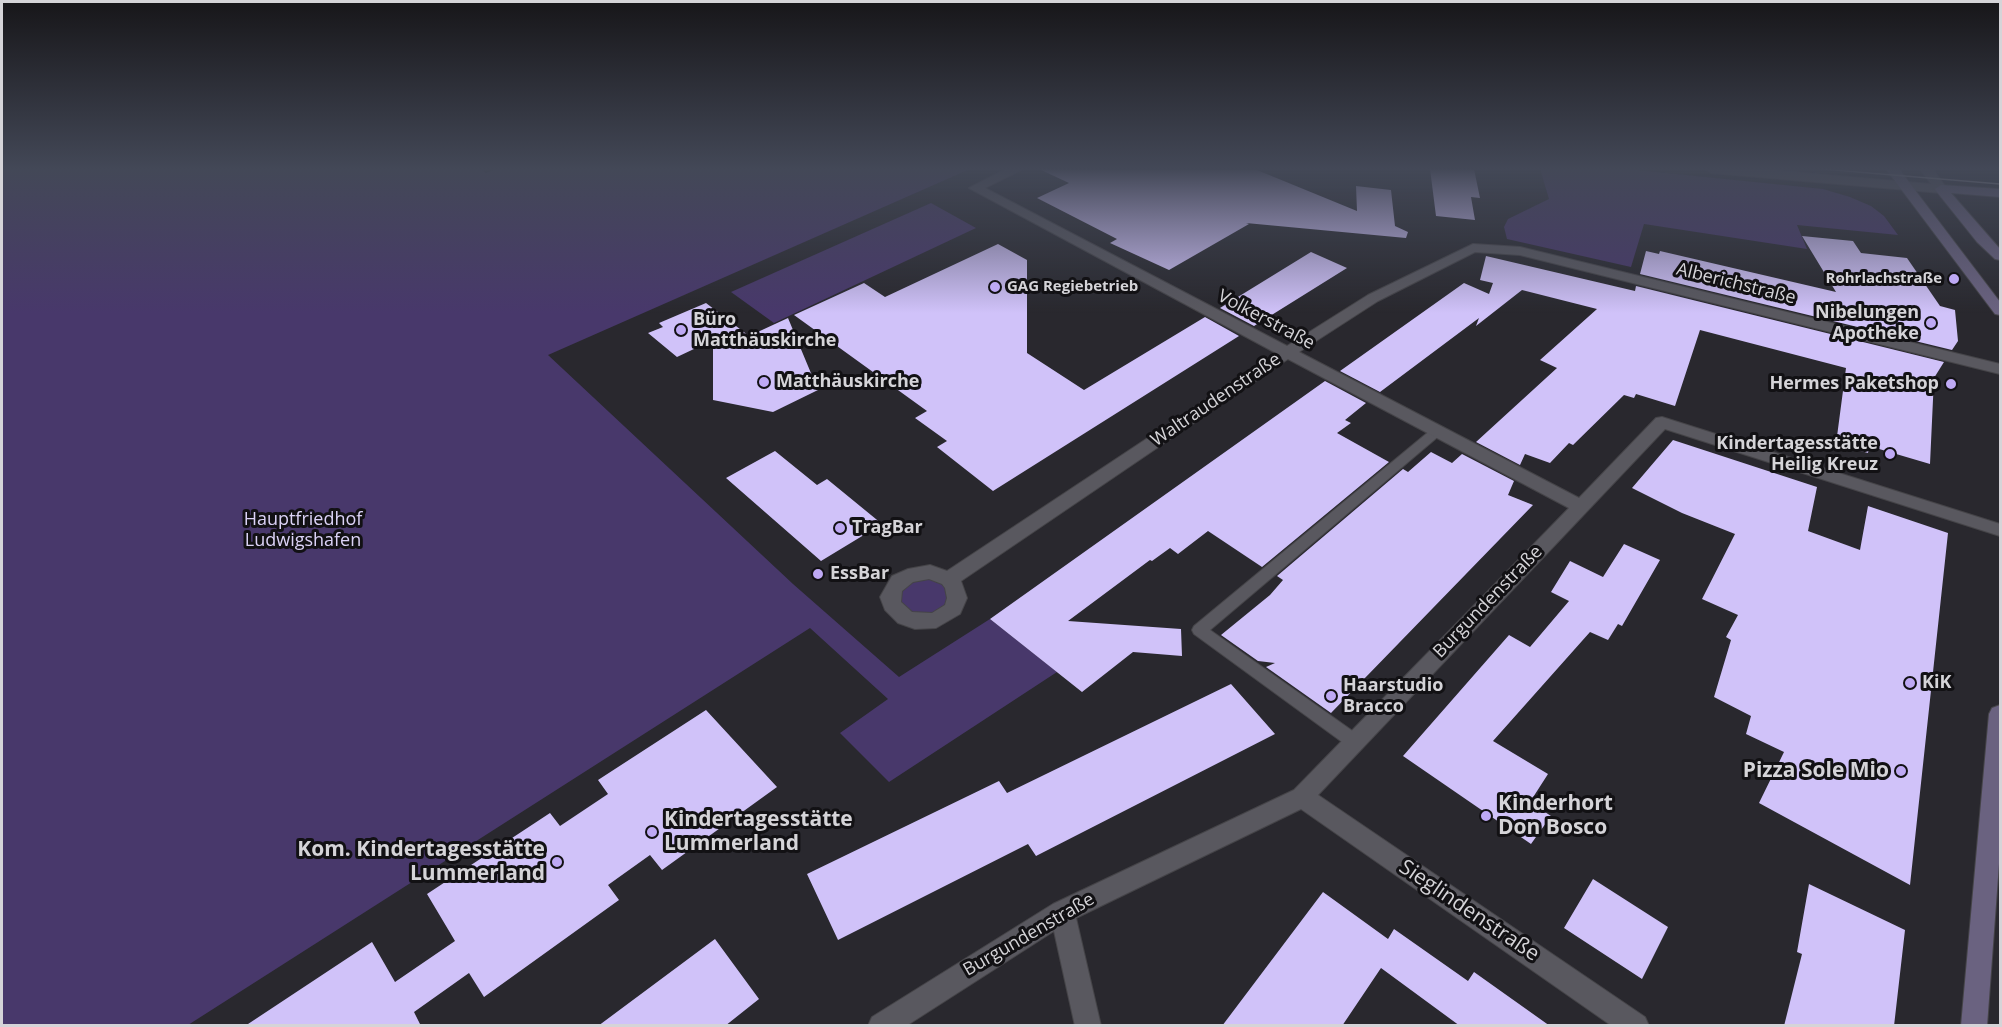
<!DOCTYPE html>
<html>
<head>
<meta charset="utf-8">
<style>
  body { margin:0 }
  #map { position:relative; width:2002px; height:1027px; overflow:hidden; background:#29282e; font-family:"Open Sans",sans-serif }
  canvas { display:block }
  .frame { position:absolute; inset:0; border:3px solid #d5d4d8; pointer-events:none }
</style>
</head>
<body>
<div id="map">
<canvas width="2002" height="1027"></canvas>
<div class="frame"></div>
</div>
<script>
const c = document.querySelector('canvas').getContext('2d');
c.lineJoin = 'round';
function fillPath(path, color) { c.fillStyle = color; c.fill(path, 'evenodd'); }
const poly = rows => new Path2D(rows.map(r => 'M' + r).join(''));
function stroke(path, color, width, dash) { c.strokeStyle = color; c.lineWidth = width; c.lineCap = dash ? 'butt' : 'round'; c.setLineDash(dash || []); c.stroke(path); }
function label(font, color, halo, rows, align = 'center') {
  c.font = font + ' "Open Sans",sans-serif'; c.lineWidth = 6; c.setLineDash([]); c.textBaseline = 'middle'; c.strokeStyle = halo; c.fillStyle = color; for (const [text, x, y, turn = 0] of rows) {
    c.save(); c.translate(x, y); c.rotate((+turn || 0) * Math.PI / 180); c.textAlign = isNaN(turn) ? turn : align; if (halo) c.strokeText(text, 0, 0); c.fillText(text, 0, 0); c.restore();
  }
}
fillPath(poly([
  [2,169,481,169,486,173,496,169,970,169,548,355,793,584,899,677,990,619,1057,672,889,782,840,733,888,699,810,628,188,1025,2,1026],
  [1540,169,1627,169,1823,189,1850,197,1871,206,1884,216,1898,235,1797,225,1807,249,1644,224,1631,267,1507,239,1504,227,1508,219,1549,199],
  [931,203,976,228,774,323,731,292],
  [908,576,949,579,945,615,905,618,893,589]
]), '#48386b');
fillPath(poly([
  [1039,169,1257,170,1357,211,1356,186,1391,190,1395,226,1408,232,1406,238,1246,223,1249,224,1169,270,1110,243,1117,239,1037,198,1069,183],
  [1430,169,1474,169,1480,198,1471,197,1475,220,1436,216],
  [1802,236,1853,241,1861,253,1907,258,1940,306,1955,310,1958,341,1952,350,1640,274,1646,251,1659,254,1660,251,1836,292],
  [998,244,1027,260,1027,353,1084,390,1205,317,1239,336,993,491,937,447,947,441,915,418,927,411,794,315,864,283,885,297],
  [1311,252,1347,268,1254,326,1220,308],
  [1486,256,1635,291,1636,286,1944,362,1934,378,1930,464,1869,446,1868,453,1836,444,1846,368,1700,330,1675,406,1636,394,1634,398,1624,395,1573,445,1569,443,1550,463,1525,454,1520,465,1476,442,1557,368,1540,360,1597,309,1522,290,1476,326,1479,318,1380,392,1340,371,1464,283,1489,294,1493,283,1480,280],
  [706,303,749,336,788,318,818,390,773,412,713,400,713,340,677,357,648,333,663,327,659,323],
  [1325,381,1366,403,1345,420,1351,423,1337,433,1389,462,1262,567,1208,531,1178,554,1170,548,1152,561,1150,560,1068,621,1181,629,1182,656,1133,652,1082,692,990,619],
  [1673,440,1817,487,1808,531,1860,550,1868,506,1948,533,1910,885,1759,803,1784,752,1746,734,1751,716,1714,697,1731,640,1726,637,1738,615,1702,599,1735,534,1682,513,1632,488],
  [775,451,817,485,827,479,882,524,821,561,726,478],
  [1431,452,1452,463,1462,454,1514,481,1508,495,1533,505,1331,713,1266,667,1275,663,1258,661,1221,635,1270,595,1283,580,1277,576,1403,469,1408,472],
  [1624,544,1660,560,1622,626,1618,624,1608,640,1590,632,1493,741,1548,774,1530,802,1551,816,1531,844,1403,756,1509,635,1530,647,1569,601,1551,592,1570,561,1603,577],
  [1231,684,1275,734,1036,856,1028,844,838,940,807,874,999,781,1007,793],
  [706,710,777,787,662,870,650,855,608,885,619,900,484,997,469,973,414,1012,421,1026,245,1026,372,942,395,982,455,941,427,894,550,813,560,826,608,794,598,780],
  [1593,879,1668,927,1642,979,1564,928],
  [1809,884,1905,930,1894,1026,1784,1026,1802,954,1797,952],
  [1323,892,1388,939,1394,929,1468,981,1474,972,1550,1026,1460,1026,1381,968,1342,1026,1222,1026],
  [715,939,759,999,725,1026,598,1026]
]), '#d0c2f9');
const service = poly([
  [1436,428,1440,429,1442,432,1440,435,1210,630,1361,737,1363,742,1361,747,1355,749,1349,747,1194,634,1192,630,1194,626,1432,429,1436,428]
]);
const minor = poly([
  [1006,169,1023,169,985,188,1287,346,1368,295,1473,244,1520,247,2000,364,2000,374,1520,255,1475,252,1378,301,1299,352,1579,498,1656,418,1662,417,2000,524,2000,536,1665,429,1318,795,1645,1017,1649,1026,1612,1026,1301,809,1076,918,1101,1026,1075,1026,1054,931,906,1026,868,1026,872,1017,1053,904,1294,790,1569,508,1288,359,961,581,967,598,960,614,936,628,915,629,898,623,885,610,880,597,892,576,908,569,930,565,947,571,1276,353,969,188,1006,169],
  [929,579,942,584,945,588,947,598,945,605,932,613,912,612,901,602,902,591,913,582,929,579]
]);
const tertiary = poly([
  [1705,169,1759,169,1931,184,1920,169,1933,169,1947,189,1941,193,1711,173,1705,169]
]);
const secondary = poly([
  [1886,169,1899,169,2000,302,2000,315,1995,314,1886,169],
  [1941,185,2000,189,2000,197,1951,193,2000,249,2000,260,1995,259,1977,242,1937,192,1935,189,1941,185],
  [2000,705,2000,850,1987,1026,1961,1026,1989,714,1992,708,2000,705]
]);
stroke(service, '#454448', 2);
stroke(minor, '#454448', 2);
stroke(tertiary, '#454448', 2);
stroke(secondary, '#454448', 2);
fillPath(service, '#59585f');
fillPath(minor, '#59585f');
fillPath(tertiary, '#59585f');
fillPath(secondary, '#6a6280');
stroke(poly([
  [1822,169,2000,184]
]), '#bab9bd', 1.5);
const sky = c.createLinearGradient(0, 0, 0, 313);
sky.addColorStop(0, '#171619');
sky.addColorStop(0.54, '#434857');
sky.addColorStop(1, '#43485700');
c.fillStyle = sky;
c.fillRect(0, 0, 2002, 313);
for (const [x, y, r, color] of [
  [1954,279,6,"#bea9f4"],
  [995,287,6,"#bea9f4"],
  [1931,323,6,"#bea9f4"],
  [681,330,6,"#bea9f4"],
  [764,382,6,"#bea9f4"],
  [1951,384,6,"#bea9f4"],
  [1890,454,6,"#bea9f4"],
  [840,528,6,"#bea9f4"],
  [818,574,6,"#bea9f4"],
  [1910,683,6,"#bea9f4"],
  [1331,696,6,"#bea9f4"],
  [1901,771,6,"#bea9f4"],
  [1486,816,6,"#bea9f4"],
  [652,832,6,"#bea9f4"],
  [557,862,6,"#bea9f4"]
]) { const dot = new Path2D(); dot.arc(x, y, r, 0, 2 * Math.PI); c.fillStyle = color; c.fill(dot); stroke(dot, '#121114', 2); }
label('bold 15px', '#d5d4d8', '#121114', [
  ["Rohrlachstraße",1942,279],
  ["GAG Regiebetrieb",1007,287,"left"]
], 'right');
label('18px', '#d5d4d8', '#121114', [
  ["Alberichstraße",1736,284,14],
  ["Volkerstraße",1266,320,28],
  ["Waltraudenstraße",1216,400,-34],
  ["Burgundenstraße",1488,602,-46],
  ["Burgundenstraße",1029,935,-30]
]);
label('bold 18px', '#d5d4d8', '#121114', [
  ["Nibelungen",1919,313,"right"],
  ["Apotheke",1919,334,"right"],
  ["Büro",693,320],
  ["Matthäuskirche",693,341],
  ["Matthäuskirche",776,382],
  ["Hermes Paketshop",1939,384,"right"],
  ["Kindertagesstätte",1878,444,"right"],
  ["Heilig Kreuz",1878,465,"right"],
  ["TragBar",852,528],
  ["EssBar",830,574],
  ["KiK",1922,683],
  ["Haarstudio",1343,686],
  ["Bracco",1343,707]
], 'left');
label('18px', '#dcd3f7', '#121114', [
  ["Hauptfriedhof",303,520],
  ["Ludwigshafen",303,541]
]);
label('bold 21px', '#d5d4d8', '#121114', [
  ["Pizza Sole Mio",1889,771],
  ["Kinderhort",1498,804,"left"],
  ["Don Bosco",1498,828,"left"],
  ["Kindertagesstätte",664,820,"left"],
  ["Lummerland",664,844,"left"],
  ["Kom. Kindertagesstätte",545,850],
  ["Lummerland",545,874]
], 'right');
label('21px', '#d5d4d8', '#121114', [
  ["Sieglindenstraße",1469,911,34]
]);
</script>
</body>
</html>
